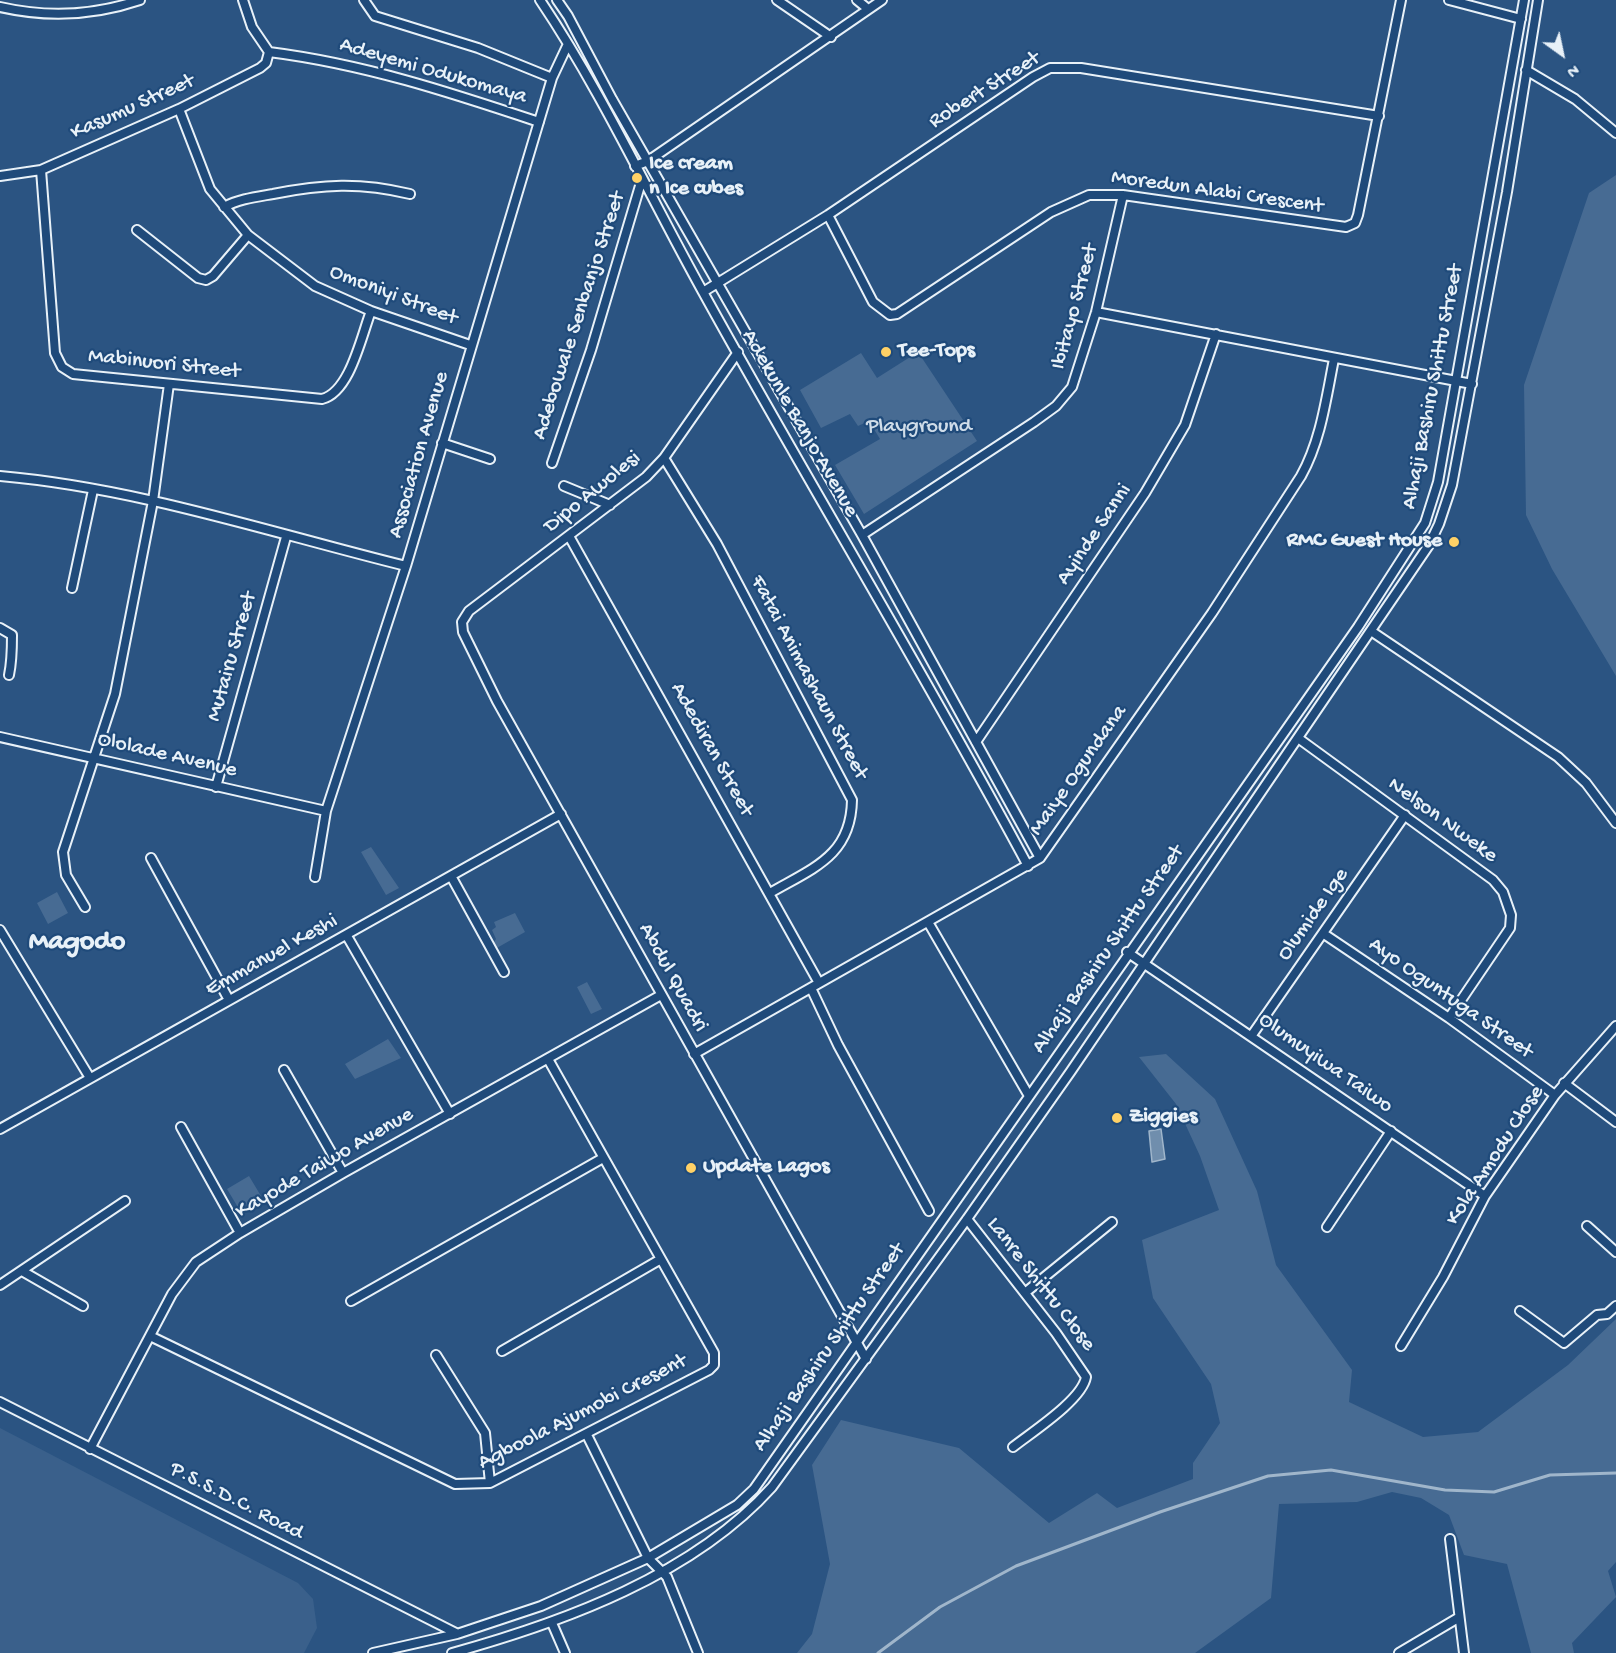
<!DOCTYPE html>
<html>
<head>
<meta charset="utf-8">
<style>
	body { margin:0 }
	#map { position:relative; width:1616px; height:1653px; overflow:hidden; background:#2b5482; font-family:"Gochi Hand",sans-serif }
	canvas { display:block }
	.north { position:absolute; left:1532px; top:24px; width:60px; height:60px; -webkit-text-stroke:4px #1f4a7a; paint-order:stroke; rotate:147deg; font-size:16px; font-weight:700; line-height:24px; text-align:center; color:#e8f1f8 }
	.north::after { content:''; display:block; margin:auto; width:21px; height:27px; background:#e8f1f8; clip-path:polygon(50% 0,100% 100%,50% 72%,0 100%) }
</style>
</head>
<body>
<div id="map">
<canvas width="1616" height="1653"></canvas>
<div class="north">N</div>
</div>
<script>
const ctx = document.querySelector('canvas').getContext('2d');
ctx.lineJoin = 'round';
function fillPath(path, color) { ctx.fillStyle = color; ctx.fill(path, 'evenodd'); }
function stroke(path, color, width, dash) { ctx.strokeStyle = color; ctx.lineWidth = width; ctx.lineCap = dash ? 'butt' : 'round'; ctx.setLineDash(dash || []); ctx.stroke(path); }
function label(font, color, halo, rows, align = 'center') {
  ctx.font = font + ' "Gochi Hand",sans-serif'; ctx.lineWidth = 4.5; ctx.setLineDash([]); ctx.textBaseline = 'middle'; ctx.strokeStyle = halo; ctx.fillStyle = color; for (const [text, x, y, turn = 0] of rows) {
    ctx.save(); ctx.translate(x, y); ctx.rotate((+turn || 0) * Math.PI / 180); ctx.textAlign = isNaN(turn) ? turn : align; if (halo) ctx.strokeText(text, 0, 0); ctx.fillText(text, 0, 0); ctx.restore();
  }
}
fillPath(new Path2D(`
	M0 1428 298 1583 313 1599 317 1628 304 1653H0Z`), '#3a608b');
fillPath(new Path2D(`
	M1616 175V676L1552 569 1526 515 1524 385 1589 193Z
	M918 352 977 441 864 514 835 465 880 439 869 421 858 426 850 414 821 428 800 390 861 353 877 378Z
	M371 847 399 888 386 895 361 852Z
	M57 892 68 913 48 924 37 903Z
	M515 913 525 932 495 949 494 942 496 939 492 930 496 927 494 922Z
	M587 982 602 1009 591 1014 577 987Z
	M388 1039 401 1058 355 1079 345 1064Z
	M1166 1054 1215 1099 1257 1191 1276 1265 1352 1370 1349 1402 1423 1437 1478 1432 1568 1365 1616 1319V1562L1608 1571 1616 1597 1572 1643 1574 1653H1531L1507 1564 1464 1555 1449 1515 1421 1498 1392 1492 1357 1502 1279 1504 1271 1598 1195 1653H797L812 1634 830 1564 812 1465 841 1420 959 1448 1049 1523 1097 1493 1117 1508 1193 1479V1463L1220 1423 1211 1384 1153 1298 1142 1240 1219 1210 1200 1156 1176 1104 1139 1057Z
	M249 1176 261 1196V1202L242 1214 227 1189Z`), '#476b93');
const water = new Path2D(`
	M1161 1129 1165 1159 1152 1162 1149 1131Z`);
fillPath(water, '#708ead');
stroke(water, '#a0b6cb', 1.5);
stroke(new Path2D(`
	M878 1653 940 1607 1016 1566 1160 1512 1268 1476 1331 1470 1445 1490 1494 1492 1550 1475 1616 1473`), '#a0b6cb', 3);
const minor = new Path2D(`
	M243 0 252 27 269 52C364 64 449 92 539 122
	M364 0 375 16 478 48 552 78
	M540 0C602 92 649 195 703 292 809 484 924 672 1028 866
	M557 0 568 16 612 99 862 535 1040 858
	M777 0 831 37
	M857 0 868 9
	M1449 0 1521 19
	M0 7C48 18 93 16 140 0
	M1526 70 1575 99 1616 133
	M179 109 210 189 248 235 315 286 371 311 470 345
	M635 166 648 161 882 0
	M41 170 55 353 62 367 73 374 322 399C350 392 361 337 371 311
	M0 176 41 170 179 109 260 68 266 63 269 52
	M224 207C239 199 256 197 273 194 323 184 360 182 410 194
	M828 215 873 302 890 315 897 314 1051 212 1089 195H1123L1346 227 1355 223 1358 215 1401 0
	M137 230 198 278 206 280 213 276 248 235
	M703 292 828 215 1033 77 1050 68H1081L1379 116
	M1096 312 1472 384
	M738 352 664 458 646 477 469 611 462 622 463 632 497 701 866 1359
	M442 443 490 459
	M664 458 717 544 852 800C851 856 813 868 770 893
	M552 463 591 350 642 179
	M0 476C138 488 272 533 406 566
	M564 486 610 505
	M862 535 1034 422 1056 406 1072 387 1096 312 1123 195
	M569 536 819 983
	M72 588 93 490
	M0 628 12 635C12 649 12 661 9 675
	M1371 631 1558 757 1586 783 1616 823
	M0 737 326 811
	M1298 738 1493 880 1503 892 1511 915 1510 928 1449 1018
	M976 742 1145 493 1185 425 1216 334
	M216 787 286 537
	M151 858 229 1000
	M451 876 504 972
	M315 877 326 811 406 566 552 78 568 44
	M85 907 66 875 63 852 115 694 153 501 169 384
	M928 922 1029 1096
	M0 930 90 1078
	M1324 934 1449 1018 1555 1095
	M347 936 450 1114
	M1127 952 1485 1196
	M811 988 838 1045 929 1211
	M1252 1035 1405 815
	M694 1054 1040 858 1212 613 1301 476C1321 440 1326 399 1334 359
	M284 1070 343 1173
	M1564 1083 1616 1122
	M181 1127 240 1233
	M0 1129 561 814
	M967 1219 1056 1333 1086 1377C1082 1400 1032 1432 1013 1447
	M1587 1226 1616 1252
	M1327 1227 1391 1131
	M22 1271 83 1306
	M0 1285 125 1201
	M1026 1292 1112 1222
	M351 1301 603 1158
	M1520 1311 1564 1343 1597 1315 1607 1314 1616 1306
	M150 1336 455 1484 490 1483 709 1370 714 1365V1353L548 1059
	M1401 1346 1443 1277 1485 1196 1555 1095 1616 1026
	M502 1351 661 1259
	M436 1355 485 1433 490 1483
	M0 1402 456 1633
	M587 1435 648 1558 667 1577 698 1653
	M90 1449 172 1294 196 1262 240 1233 343 1173 661 995
	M1450 1539 1464 1653
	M552 1623 565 1653
	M373 1653 457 1634 541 1606 648 1558 737 1505 754 1489 1358 627 1425 523 1438 482 1524 0
	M452 1653C564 1622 693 1575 772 1487L967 1219 1071 1071 1429 545 1439 524 1452 485 1507 192 1538 0
	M1399 1653 1458 1618`);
stroke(minor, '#e8f1f8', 12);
stroke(minor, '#1f4a7a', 8);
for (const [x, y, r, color] of [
	[637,178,6,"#ffd166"],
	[886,352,6,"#ffd166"],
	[1454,542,6,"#ffd166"],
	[1117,1118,6,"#ffd166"],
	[691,1168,6,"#ffd166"]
]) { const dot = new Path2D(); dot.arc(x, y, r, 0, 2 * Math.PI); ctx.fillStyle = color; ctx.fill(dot); stroke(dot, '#1f4a7a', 2); }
label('22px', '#e8f1f8', '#1f4a7a', [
	["Adeyemi Odukomaya",433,72,16],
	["Robert Street",985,91,-32],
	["Kasumu Street",133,108,-24],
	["Moredun Alabi Crescent",1217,193,8],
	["Omoniyi Street",393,296,21],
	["Ibitayo Street",1076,307,-75],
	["Adebowale Senbanjo Street",580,316,-72],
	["Mabinuori Street",164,365,6],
	["Alhaji Bashiru Shittu Street",1434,387,-79],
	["Adekunle Banjo Avenue",799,424,60],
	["Association Avenue",420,455,-74],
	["Dipo Awolesi",593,493,-39],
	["Ayinde Sanni",1095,535,-56],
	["Mutairu Street",233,657,-74],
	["Fatai Animashaun Street",808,678,62],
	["Adediran Street",711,750,61],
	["Ololade Avenue",167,756,13],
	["Maiye Ogundana",1079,771,-55],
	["Nelson Nweke",1442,821,36],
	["Olumide Ige",1314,915,-55],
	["Alhaji Bashiru Shittu Street",1109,950,-55],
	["Emmanuel Keshi",272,956,-29],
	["Abdul Quadri",672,978,61],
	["Ayo Oguntuga Street",1450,999,35],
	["Olumuyiwa Taiwo",1325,1064,35],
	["Kola Amodu Close",1496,1156,-57],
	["Kayode Taiwo Avenue",325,1164,-30],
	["Lanre Shittu Close",1040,1285,52],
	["Alhaji Bashiru Shittu Street",830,1348,-55],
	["Agboola Ajumobi Cresent",583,1413,-27],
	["P.S.S.D.C. Road",236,1502,27]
]);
label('bold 22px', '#e8f1f8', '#1f4a7a', [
	["Ice cream",649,165],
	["n Ice cubes",649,190],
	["Tee-Tops",898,352],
	["RMC Guest House",1442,542,"right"],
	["Ziggies",1129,1118],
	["Update Lagos",703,1168]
], 'left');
label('22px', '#d0dde9', '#1f4a7a', [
	["Playground",919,428]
]);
label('bold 28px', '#e8f1f8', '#1f4a7a', [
	["Magodo",77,944]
]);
</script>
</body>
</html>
